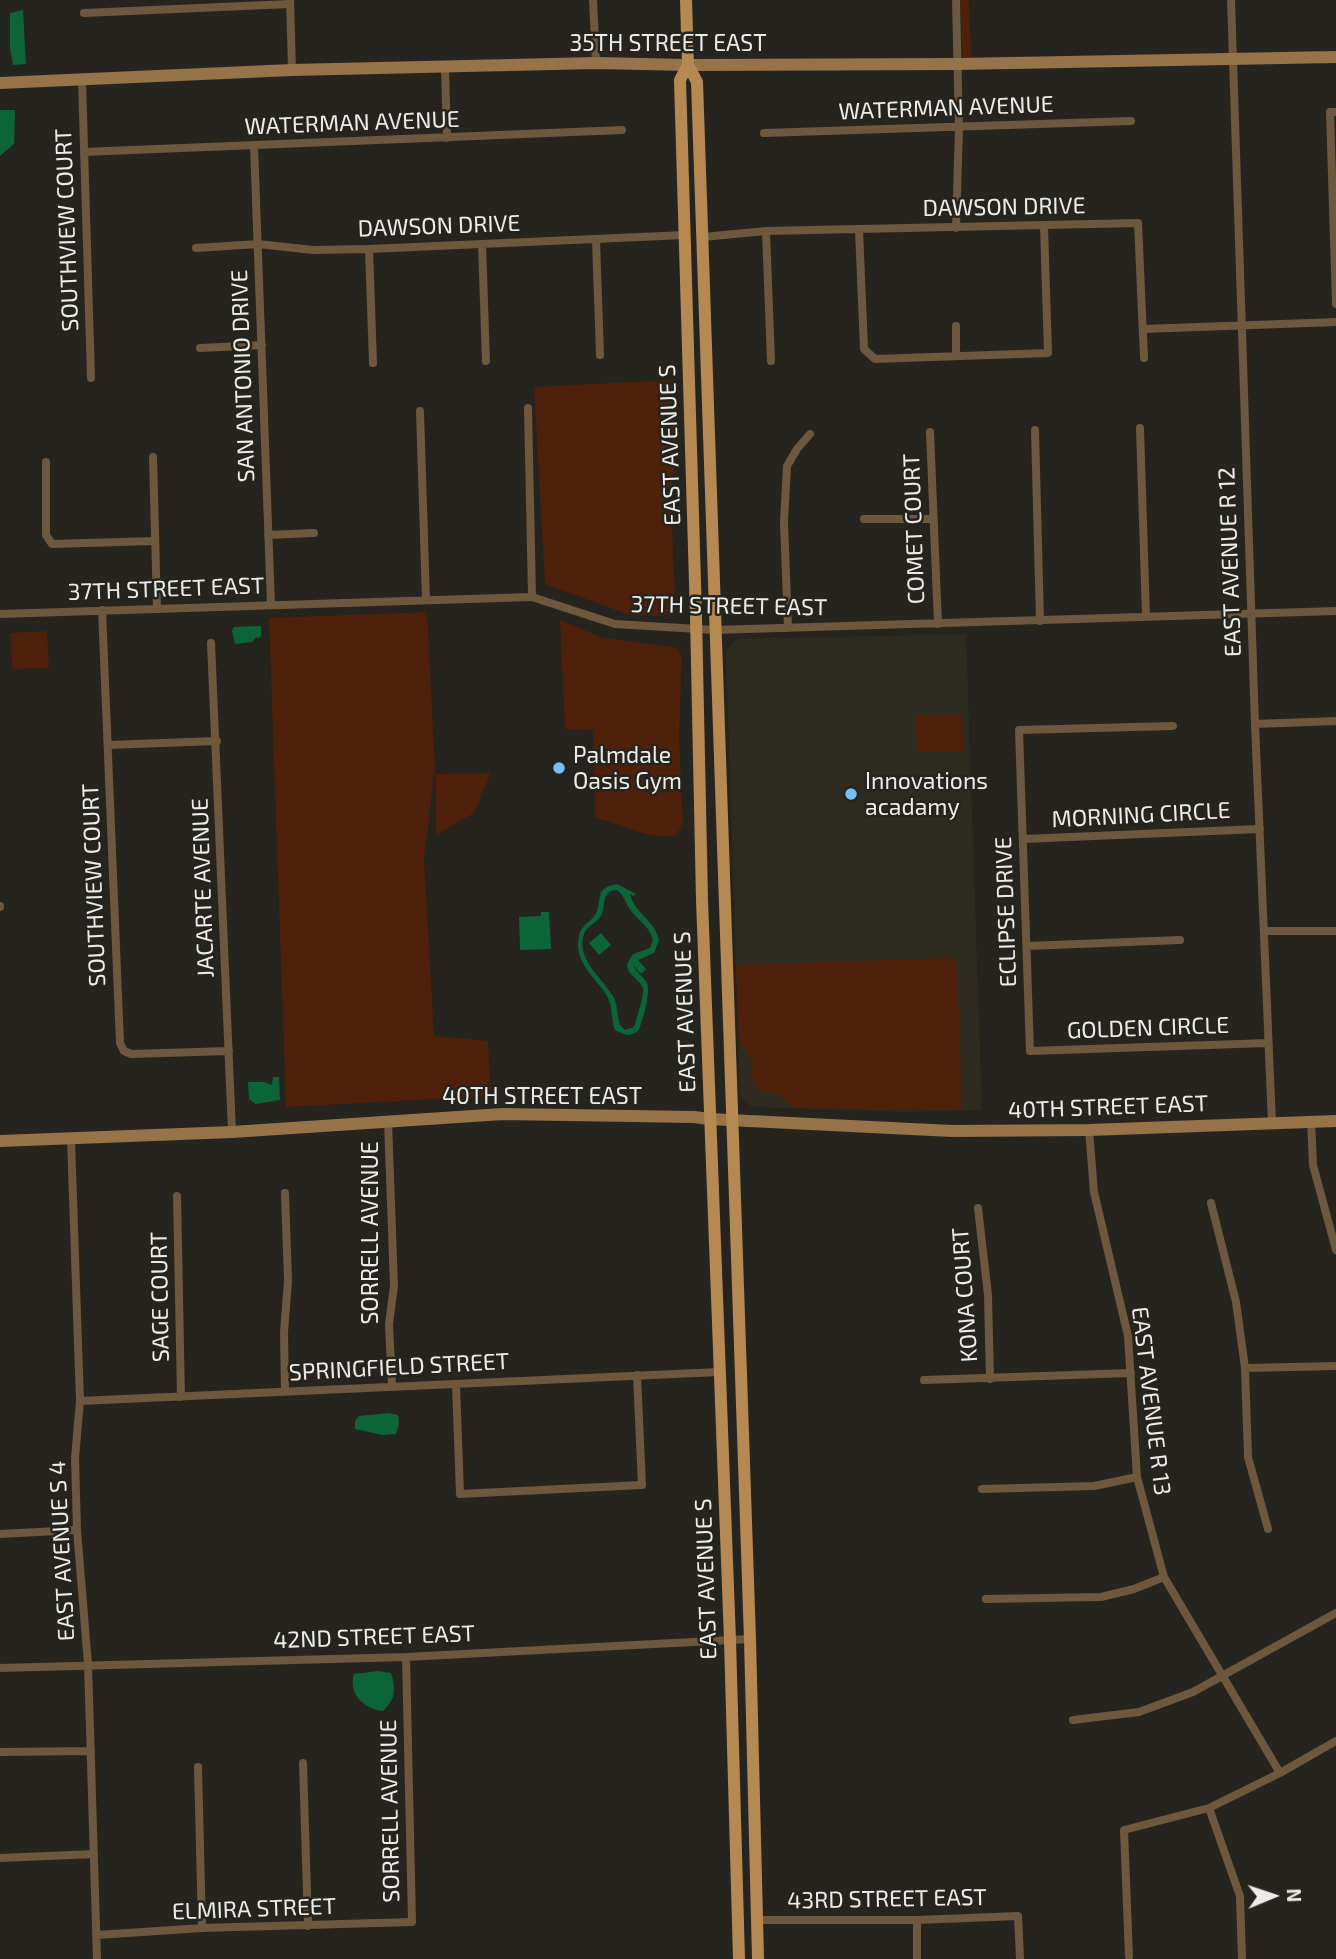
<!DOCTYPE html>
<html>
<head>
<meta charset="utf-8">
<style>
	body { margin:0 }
	#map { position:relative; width:1336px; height:1959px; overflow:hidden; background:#25241e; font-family:"Exo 2",sans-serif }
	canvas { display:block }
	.north { position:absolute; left:1238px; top:1861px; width:70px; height:70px; -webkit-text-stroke:5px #25241e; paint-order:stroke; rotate:88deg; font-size:19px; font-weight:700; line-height:28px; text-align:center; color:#edece8 }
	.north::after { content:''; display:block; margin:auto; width:24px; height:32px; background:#edece8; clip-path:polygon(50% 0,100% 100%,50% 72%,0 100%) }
</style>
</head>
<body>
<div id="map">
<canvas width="1336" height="1959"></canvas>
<div class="north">N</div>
</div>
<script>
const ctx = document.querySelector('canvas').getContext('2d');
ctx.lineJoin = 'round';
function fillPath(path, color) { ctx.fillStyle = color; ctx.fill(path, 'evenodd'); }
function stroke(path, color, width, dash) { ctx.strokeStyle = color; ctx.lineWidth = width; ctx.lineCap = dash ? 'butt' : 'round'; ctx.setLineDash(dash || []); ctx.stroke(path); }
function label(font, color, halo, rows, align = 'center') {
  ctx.font = font + ' "Exo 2",sans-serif'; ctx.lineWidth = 5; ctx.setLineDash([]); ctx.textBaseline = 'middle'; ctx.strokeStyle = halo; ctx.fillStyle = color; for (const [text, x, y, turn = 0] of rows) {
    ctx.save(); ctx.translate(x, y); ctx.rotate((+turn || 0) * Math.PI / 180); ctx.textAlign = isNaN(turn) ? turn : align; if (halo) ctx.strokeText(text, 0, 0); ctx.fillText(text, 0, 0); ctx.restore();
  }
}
fillPath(new Path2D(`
	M966 634 982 1110 906 1112 752 1107 740 1095 726 651 737 639Z`), '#2e2c20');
fillPath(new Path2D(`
	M960 0H969L971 57 963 58Z
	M673 380 675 462 671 493 675 602 666 616 630 615 545 584 534 387Z
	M427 612 435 768 424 859 434 1036 488 1041 491 1096 286 1107 269 618Z
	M560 620 603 638 674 647 677 648 682 656 679 734 683 825 675 836C644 839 625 825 595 818L593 730 565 729Z
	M47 631 49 668 12 669 10 633Z
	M962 714 963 751 917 752 915 716Z
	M491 773 474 813 436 835V774Z
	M952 958 957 963 962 1110 794 1108 778 1093 763 1092 755 1086 752 1076V1059L739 1043 736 965Z`), '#4f210a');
fillPath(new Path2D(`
	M23 10 26 64 13 65 10 48V13Z
	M0 110H15L14 144 0 156Z
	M261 626V637L255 638 252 642 235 644 232 631 234 627Z
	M617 884 636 894 634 896 630 894C634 913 655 920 659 940L654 953 638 960 646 969 641 974 633 965C636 973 643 976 647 983 651 991 642 1027 637 1032 633 1034 630 1035 626 1035L615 1030C611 1019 613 1008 608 998 598 978 573 965 579 936 581 924 594 921 597 911 602 895 596 888 617 884ZM617 890C625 896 625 903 631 911 639 921 649 926 653 940L650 948 633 954 627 964C628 977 638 977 643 988 645 992 636 1022 634 1027L625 1030 620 1025C617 1016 618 1007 614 998 605 980 575 960 584 934 587 925 598 923 602 914 606 903 601 891 617 890Z
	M541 912H549L551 949 520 950 519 917 541 916Z
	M601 933 611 945 599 955 589 943Z
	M273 1077H279L280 1100 256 1104 249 1099 248 1082H264L272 1085Z
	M388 1413 398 1415 399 1423 396 1434 382 1435 355 1429V1421L359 1416Z
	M378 1671 391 1673C396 1689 396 1699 383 1711 364 1709 348 1694 354 1674Z`), '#0c6539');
stroke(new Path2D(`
	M290 0 292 70
	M593 0 596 63
	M1231 0 1255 724 1272 1123
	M84 13 290 4
	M445 67 447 138
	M82 81 91 378
	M1336 112H1330L1336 304
	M764 133 1131 121
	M254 146 271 605
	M84 152 622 130
	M956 228 959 128 956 0
	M859 230 864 349 875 359 1048 353 1044 226
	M766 231 771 361
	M703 237 766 231 1138 223 1144 358
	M596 240 600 355
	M482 244 486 361
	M196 248 258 244 313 250 369 249 685 235
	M369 249 373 363
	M956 326V356
	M1143 329 1336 322
	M200 348 262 345
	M528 408 532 597
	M420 411 426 600
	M1140 428 1146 616
	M1035 430 1040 621
	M930 432 938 624
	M153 457 157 609
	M46 462V535L52 544 155 541
	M864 519H933
	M268 535 314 533
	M102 610 120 1043 124 1051 131 1054 229 1051
	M0 614 532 597 615 624 715 630 1336 611
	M788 628 784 522 787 466 797 449 810 434
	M211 643 232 1132
	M1255 724 1336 721
	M1173 726 1019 730 1030 1051 1268 1043
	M108 745 217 741
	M1023 839 1260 829
	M0 906V907
	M1265 931H1336
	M1027 946 1180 940
	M388 1121 394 1286 389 1324 392 1386
	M1311 1121 1313 1165 1336 1250
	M1089 1130 1094 1192 1128 1336 1137 1477 1164 1577 1280 1773
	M71 1140 80 1401 75 1458 77 1530 88 1664 97 1959
	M285 1193 288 1281 284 1332 285 1391
	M177 1196 181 1397
	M1211 1203 1236 1302 1245 1368 1248 1457 1268 1529
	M978 1208 988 1295 990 1379
	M1245 1368 1336 1366
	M924 1380 1131 1373
	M456 1384 460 1494 642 1485 637 1375
	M80 1401 719 1372
	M982 1489 1094 1486 1137 1477
	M0 1534 77 1530
	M986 1599 1101 1597 1134 1589 1164 1577
	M0 1668 406 1657 750 1639
	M1073 1720 1139 1712 1193 1692 1336 1613
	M0 1752 91 1751
	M303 1763 308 1926
	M198 1767 202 1928
	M1209 1808 1240 1896 1242 1959
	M0 1858 94 1854
	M756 1920H917L1018 1916 1020 1959
	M97 1935 202 1928 412 1922 406 1657
	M1129 1956 1124 1830 1209 1808 1280 1773 1336 1741
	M917 1959V1920`), '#6d573d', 8);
stroke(new Path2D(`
	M0 83 292 70 596 63 688 65 958 64 1336 57
	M0 1141 232 1132 503 1114 694 1117 709 1119 952 1131 1089 1130 1336 1121`), '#967349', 12);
stroke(new Path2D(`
	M686 0 688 65 697 82 750 1639 758 1959
	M688 65 680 80 696 616 702 900 730 1640 739 1959`), '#b68952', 12);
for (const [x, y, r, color] of [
	[559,768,7,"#71c1f5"],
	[851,794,7,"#71c1f5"]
]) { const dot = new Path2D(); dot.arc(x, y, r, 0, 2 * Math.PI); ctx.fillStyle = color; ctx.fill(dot); stroke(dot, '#25241e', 2.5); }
label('23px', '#edece8', '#25241e', [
	["35TH STREET EAST",668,43],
	["WATERMAN AVENUE",946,108,-2],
	["WATERMAN AVENUE",352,123,-2],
	["DAWSON DRIVE",1004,207,-1],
	["DAWSON DRIVE",439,226,-2],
	["SOUTHVIEW COURT",67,230,-92],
	["SAN ANTONIO DRIVE",243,376,-92],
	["EAST AVENUE S",670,445,-92],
	["COMET COURT",914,529,-92],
	["EAST AVENUE R 12",1230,562,-92],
	["37TH STREET EAST",166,589,-2],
	["37TH STREET EAST",729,606,1],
	["MORNING CIRCLE",1141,815,-3],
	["SOUTHVIEW COURT",94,885,-92],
	["JACARTE AVENUE",203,888,-92],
	["ECLIPSE DRIVE",1006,912,-92],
	["EAST AVENUE S",685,1012,-92],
	["GOLDEN CIRCLE",1148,1028,-2],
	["40TH STREET EAST",542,1096],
	["40TH STREET EAST",1108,1107,-2],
	["SORRELL AVENUE",370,1233,-90],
	["KONA COURT",965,1295,-94],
	["SAGE COURT",160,1297,-91],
	["SPRINGFIELD STREET",399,1367,-3],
	["EAST AVENUE R 13",1151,1401,83],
	["EAST AVENUE S 4",62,1551,-93],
	["EAST AVENUE S",706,1579,-92],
	["42ND STREET EAST",374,1637,-2],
	["SORRELL AVENUE",390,1811,-91],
	["43RD STREET EAST",887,1899,-1],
	["ELMIRA STREET",254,1909,-2]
]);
label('23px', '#edece8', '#25241e', [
	["Palmdale",573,755],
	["Oasis Gym",573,781],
	["Innovations",865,781],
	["acadamy",865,807]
], 'left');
</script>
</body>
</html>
